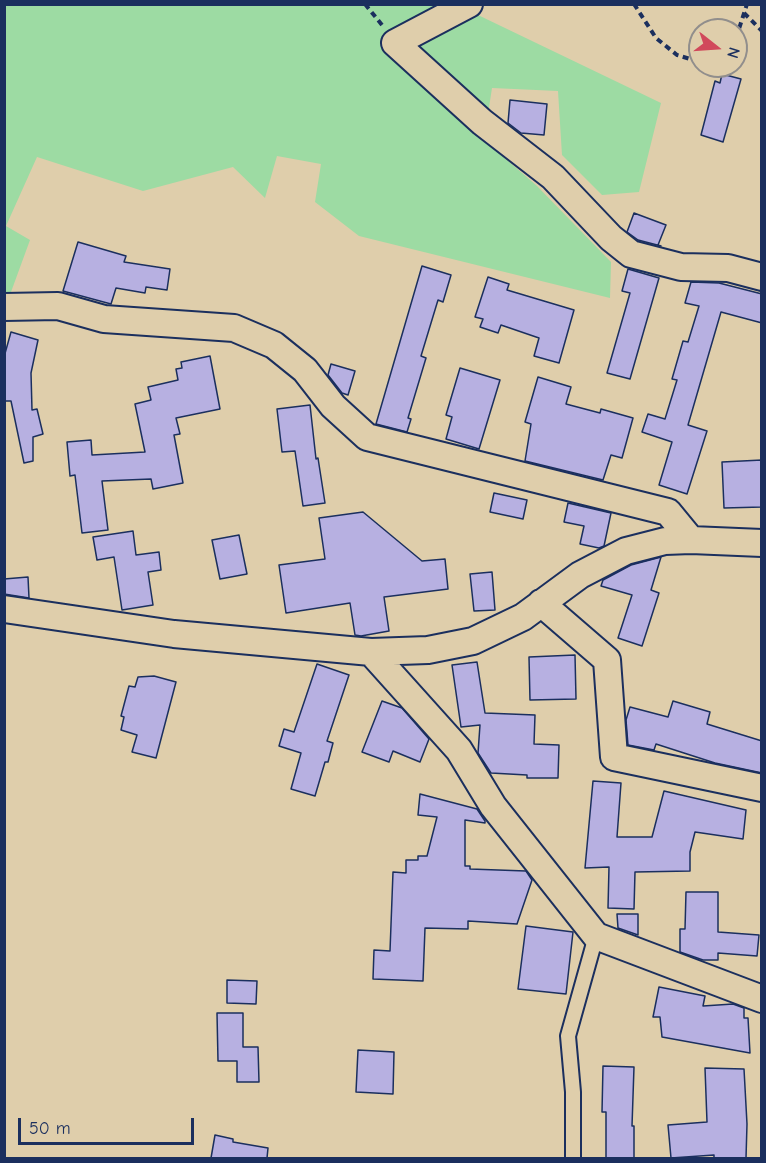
<!DOCTYPE html>
<html>
<head>
<meta charset="utf-8">
<style>
	body { margin:0 }
	#map { position:relative; width:766px; height:1163px; overflow:hidden; background:#dfceab; font-family:"Comic Neue",sans-serif }
	canvas { display:block }
	.frame { position:absolute; inset:0; border:6px solid #1b2f5e; pointer-events:none }
	.north { position:absolute; left:688px; top:18px; width:60px; height:60px; box-sizing:border-box; background:#dfceab; border:2px solid #918e8c; border-radius:50%; rotate:107deg; font-size:16px; font-weight:700; line-height:24px; text-align:center; color:#1b2f5e }
	.north::after { content:''; display:block; margin:auto; width:21px; height:27px; background:#d1495b; clip-path:polygon(50% 0,100% 100%,50% 72%,0 100%) }
	.scale { position:absolute; left:18px; top:1118px; width:176px; height:27px; box-sizing:border-box; border:3px solid #1b2f5e; border-top:0; padding-left:8px; font-size:18px; line-height:21px; white-space:nowrap; color:#1b2f5e; -webkit-text-stroke:4px #dfceab; paint-order:stroke }
</style>
</head>
<body>
<div id="map">
<canvas width="766" height="1163"></canvas>
<div class="frame"></div>
<div class="north">N</div>
<div class="scale">50 m</div>
</div>
<script>
const ctx = document.querySelector('canvas').getContext('2d');
ctx.lineJoin = 'round';
function fillPath(path, color) { ctx.fillStyle = color; ctx.fill(path, 'evenodd'); }
function stroke(path, color, width, dash) { ctx.strokeStyle = color; ctx.lineWidth = width; ctx.lineCap = dash ? 'butt' : 'round'; ctx.setLineDash(dash || []); ctx.stroke(path); }
fillPath(new Path2D(`
	M5 5H456L445 32 478 15 661 103 639 192 602 195 562 155 558 91 492 88 484 140 537 186 611 262 610 298 359 236 315 202 321 164 277 156 265 198 233 167 143 191 37 157 6 226 30 240 11 292H5Z`), '#9ddba3');
const building = new Path2D(`
	M722 74 741 79 723 142 701 135 715 81 720 83Z
	M510 100 547 104 544 135 521 133 508 123Z
	M634 213 666 225 658 245 661 246 638 240 627 232Z
	M78 242 126 256 124 262 170 269 167 290 146 287 145 293 116 288 111 304 63 291Z
	M422 266 451 275 443 302 438 300 421 356 426 358 408 418 411 419 407 432 376 424Z
	M628 269 659 278 630 379 607 373 630 293 622 291Z
	M488 277 509 284 507 290 574 310 559 363 534 356 539 338 501 325 498 333 480 327 483 319 475 317Z
	M691 282 719 283 762 294V323L721 312 688 425 707 431 687 494 659 485 672 442 642 432 648 414 665 419 677 380 672 379 683 341 688 342 699 306 685 303Z
	M11 332 38 340 31 373 32 410 37 409 43 434 33 437V461L24 463 11 401H4V357Z
	M210 356 220 409 176 418 180 434 174 435 183 483 153 489 151 479 102 481 108 530 82 533 75 475 70 476 67 442 91 440 92 455 145 452 135 404 151 400 148 387 178 380 176 369 182 368 181 362Z
	M331 364 355 371 348 395 342 393 328 375Z
	M460 368 500 380 479 449 446 439 452 417 446 415Z
	M538 377 571 387 566 404 600 413 601 409 633 418 622 458 611 455 603 480 525 461 531 424 525 422Z
	M310 405 316 459 318 458 325 503 303 506 295 451 282 452 277 409Z
	M762 460V507L724 508 722 462Z
	M494 493 527 500 523 519 490 512Z
	M568 503 611 513 604 546 599 548 580 544 584 526 564 522Z
	M363 512 422 561 445 559 448 589 384 597 389 631 361 636 355 635 350 603 286 613 279 565 325 559 319 518Z
	M133 531 136 555 159 552 161 570 148 572 153 605 122 610 114 557 97 560 93 537Z
	M239 535 247 574 220 579 212 540Z
	M661 557 651 590 659 593 642 646 618 638 632 595 601 586 603 580 631 565Z
	M492 572 495 610 474 611 470 574Z
	M28 577 29 598 4 594V579Z
	M575 655 576 699 530 700 529 657Z
	M477 662 485 713 535 715 534 744 559 745 558 778H527V775L491 773 478 753 480 725 461 727 452 665Z
	M317 664 349 675 327 741 333 743 328 762H325L315 796 291 789 301 753 279 746 284 729 294 732Z
	M154 676 176 682 156 758 132 752 137 735 121 730 124 717 121 716 129 686 135 687 138 677Z
	M382 701 402 708 429 739 420 762 393 751 389 762 362 752Z
	M673 701 710 712 707 724 762 741V773L715 763 656 744 654 750 628 745 626 720 630 707 668 717Z
	M593 781 621 783 617 837H652L664 791 746 810 743 839 695 832 690 852V871L635 872 634 909 608 908 609 867 585 868Z
	M420 794 477 809 485 821V823L465 820V866H470V869L526 871 532 880 517 924 468 921V929L425 928 423 981 373 979 374 950 390 951 393 872 406 873V860H418V856H427L437 817 418 815Z
	M686 892H718V932L759 935 757 956 718 953V960H703L680 952V929H685Z
	M617 914H638V935L618 928Z
	M526 926 573 932 566 994 518 989Z
	M227 980 257 981 256 1004 227 1003Z
	M659 987 705 996 703 1006 733 1004 744 1008V1018H748L750 1053 662 1037 660 1017H653Z
	M217 1013H243V1047H258L259 1082H237V1061H218Z
	M358 1050 394 1052 393 1094 356 1092Z
	M603 1066 634 1067 632 1126H634V1158H606V1112H602Z
	M705 1068 744 1069 747 1124 746 1158H714V1155L671 1158 668 1125 707 1122Z
	M215 1135 233 1139V1142L268 1148 267 1158H211Z`);
fillPath(building, '#b7b0e1');
stroke(building, '#1b2f5e', 1.5);
const lane = new Path2D(`
	M573 1158V1092L568 1036 596 936`);
const street = new Path2D(`
	M469 4 395 43 482 122 553 177 611 238 631 254 681 267 728 268 762 277
	M4 307 58 306 104 319 234 328 274 345 305 370 333 406 367 437 668 512 691 540
	M541 603 607 660 614 757 762 788
	M4 609 174 634 371 652 428 650 473 641 523 617 580 575 626 551 665 541 691 540 762 543
	M371 652 459 750 493 806 596 936 762 999`);
stroke(lane, '#1b2f5e', 18);
stroke(street, '#1b2f5e', 30);
stroke(new Path2D(`
	M365 4 382 25
	M634 4 656 38 677 55 700 62
	M744 13 762 31
	M736 38 747 4
	M715 66 726 69 727 66`), '#1b2f5e', 4, [6, 4.5]);
stroke(lane, '#dfceab', 14);
stroke(street, '#dfceab', 26);
</script>
</body>
</html>
